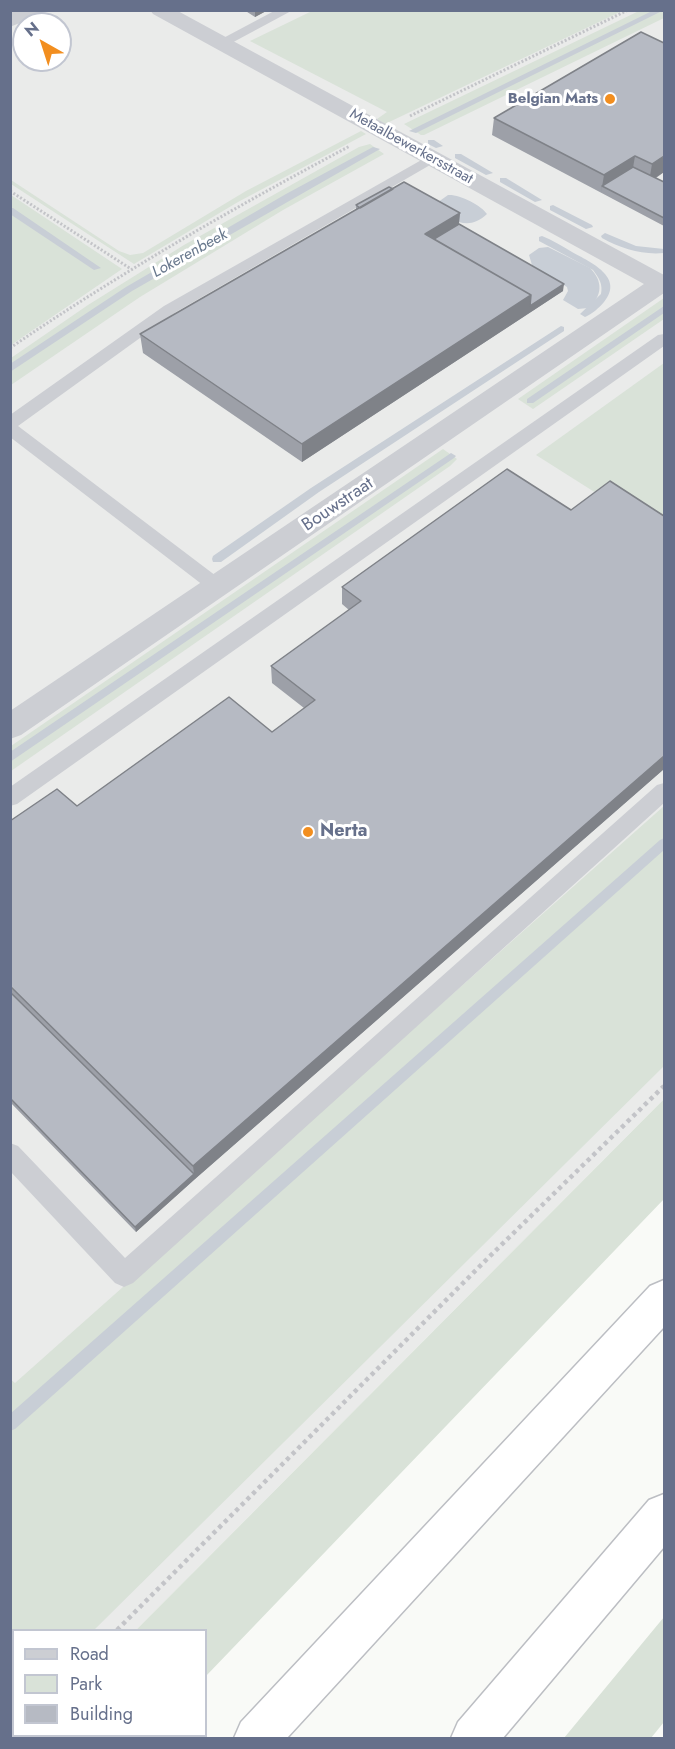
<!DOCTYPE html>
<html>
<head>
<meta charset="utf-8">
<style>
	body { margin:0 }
	#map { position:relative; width:675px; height:1749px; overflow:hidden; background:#f9faf7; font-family:Jost,sans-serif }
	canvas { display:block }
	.frame { position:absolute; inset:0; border:12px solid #66708b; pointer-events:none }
	.legend { position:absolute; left:12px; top:1629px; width:195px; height:108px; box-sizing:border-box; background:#fff; border:2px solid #c2c6d1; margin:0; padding:8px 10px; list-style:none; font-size:18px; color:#66708b }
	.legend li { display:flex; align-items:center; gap:12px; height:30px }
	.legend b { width:30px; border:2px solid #c2c6d1 }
	.north { position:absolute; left:12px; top:12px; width:60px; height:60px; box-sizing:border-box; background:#fff; border:2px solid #c2c6d1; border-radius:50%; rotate:321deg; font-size:16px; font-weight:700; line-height:24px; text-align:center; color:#66708b }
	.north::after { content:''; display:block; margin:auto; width:21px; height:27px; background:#f28e1f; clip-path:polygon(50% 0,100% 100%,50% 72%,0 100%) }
</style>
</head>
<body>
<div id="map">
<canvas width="675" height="1749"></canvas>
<div class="frame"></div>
<ul class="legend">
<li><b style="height:8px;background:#ccced3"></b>Road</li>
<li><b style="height:16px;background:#d9e2d8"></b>Park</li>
<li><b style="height:16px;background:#b6bac3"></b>Building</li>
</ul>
<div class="north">N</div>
</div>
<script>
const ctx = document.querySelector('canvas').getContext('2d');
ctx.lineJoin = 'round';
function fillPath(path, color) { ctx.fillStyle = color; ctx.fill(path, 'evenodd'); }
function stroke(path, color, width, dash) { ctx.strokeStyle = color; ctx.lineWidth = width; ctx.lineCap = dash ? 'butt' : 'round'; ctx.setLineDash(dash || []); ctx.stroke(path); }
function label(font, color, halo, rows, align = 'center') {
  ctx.font = font + ' Jost,sans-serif'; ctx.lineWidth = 6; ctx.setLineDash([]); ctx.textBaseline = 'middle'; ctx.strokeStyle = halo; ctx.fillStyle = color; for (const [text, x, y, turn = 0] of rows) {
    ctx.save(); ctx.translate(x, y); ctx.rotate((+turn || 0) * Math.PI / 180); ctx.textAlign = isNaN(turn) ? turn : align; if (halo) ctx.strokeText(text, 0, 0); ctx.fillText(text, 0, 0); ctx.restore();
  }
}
fillPath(new Path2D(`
	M11 11H664V1099L136 1630H14V1736H32L28 1738H11ZM24 24H60V60H24Z`), '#eaebea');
fillPath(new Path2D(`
	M641 10 664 11V18L424 135H421L404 124Z
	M312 11H622L385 124 377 119 387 112 250 41Z
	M361 131 366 134 238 202 134 264 11 184V180L119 251 130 255 143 253 246 191Z
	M370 144 384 154 283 210 140 297 11 385V358L88 305 184 245 359 147Z
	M11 195 122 269 11 345H10Z
	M664 298V319L533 409 518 399Z
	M664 363V536L536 455Z
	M443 449 457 459 450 466 11 771V746Z
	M664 806V1066L94 1630H14V1713L11 1717 10 1379 15 1383Z
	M664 1099V1199L206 1676V1630H136Z
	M664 1617V1722L651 1738H564Z
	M32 1736H148L146 1738H28Z`), '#d9e2d8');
fillPath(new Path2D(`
	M448 195C459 194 481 205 487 214 468 232 453 220 433 209L434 205Z
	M548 247 590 268C603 281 603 296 588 308L578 309 563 300 568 291 567 287 532 265 529 255 539 248Z`), '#c8ced6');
fillPath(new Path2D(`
	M654 10H664L416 133 409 131Z
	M428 140H434L443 146 436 148 428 144Z
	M373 147 380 149 132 291 10 372V364L126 287 286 194Z
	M455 154H461L493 173 486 175 455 158Z
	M500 178H506L542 200 535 202 500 182Z
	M553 205 592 225 593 227 586 229 550 210V206Z
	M10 208H13L101 268 94 270 10 214Z
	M605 233 636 246 664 249V253C642 255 622 249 602 238L601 236Z
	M542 236C552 240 562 246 572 252 590 262 625 277 604 302 599 308 592 314 585 317L580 314 601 294C603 284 599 278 593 270L539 241V237Z
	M664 306V313L533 403H527V399Z
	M561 326 564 327V331L319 492 221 562H213L212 559 213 556 311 488Z
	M451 453 456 456 454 458 10 762V752Z
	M664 838V850L15 1429 10 1431V1414L660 840Z`), '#c8ced6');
const highway = new Path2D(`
	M664 1280V1327L287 1738H234L241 1722 650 1286Z
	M664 1494V1547L503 1738H451L458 1722 649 1500Z`);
stroke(highway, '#bcbec3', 3);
stroke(new Path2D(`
	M410 116 628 10
	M10 191 131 269
	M10 348C120 273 233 208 350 146`), '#c3c4c8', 3, [2, 2]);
stroke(new Path2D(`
	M117 1630 489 1257 664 1086
	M10 1737 14 1734`), '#c3c4c8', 4.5, [4, 4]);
fillPath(new Path2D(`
	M276 10H293L226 46H216L214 43Z
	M432 154 437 155 439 158 437 161 176 312 18 426 224 582 227 587 224 592 218 594 212 592 10 437V415L164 306Z
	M664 334V346L17 804 10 806V787L658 335Z
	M664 783V803L133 1283 124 1287 115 1283 10 1171V1143L18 1146 125 1258 657 785Z`), '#ccced3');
fillPath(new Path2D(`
	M16 10H44L41 14 10 27V13Z
	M150 10H176L664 275V293L21 735 10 739V711L644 284 153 14Z`), '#ccced3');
fillPath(highway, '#fff');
fillPath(new Path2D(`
	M244 10H268L255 17Z
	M641 32 664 172 656 178 664 182V226L492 135 494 118Z
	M393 189 460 213 459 224 563 291 302 462 143 353 140 334 356 210V205Z
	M571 510 664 516V769L195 1179 136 1232 10 1102V821L77 806 272 732 304 708 272 683 271 666 349 610 342 604V587Z`), '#9da0a8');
fillPath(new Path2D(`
	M255 10H268L255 17Z
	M635 156 632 174 602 186 601 193 604 175Z
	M664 156V172L649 182 652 164Z
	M460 213 458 231 425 245V234Z
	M564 284 563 291 302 462V444L531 295Z
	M664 756V769L195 1179 136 1232 135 1227 194 1174 193 1166Z`), '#7f8288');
const building = new Path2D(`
	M641 32 664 43V156L652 164 635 156 604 175 494 118Z
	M633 167 664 182V218L602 186Z
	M404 182 460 213 425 234 531 295 302 444 140 334Z
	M389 187 393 189 360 208 356 205Z
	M459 224 564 284 530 306 531 295 434 239Z
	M507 469 571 510 610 481 664 516V756L193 1166 10 986V821L57 789 77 806 229 697 272 732 315 700 271 666 361 601 342 587Z
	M10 992 194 1174 135 1227 10 1098Z`);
fillPath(building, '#b6bac3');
stroke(building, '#7f8288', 1.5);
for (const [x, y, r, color] of [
	[610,99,6,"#f28e1f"],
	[308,832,6,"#f28e1f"]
]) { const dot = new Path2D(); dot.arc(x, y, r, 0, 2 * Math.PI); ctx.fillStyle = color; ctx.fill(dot); stroke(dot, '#fff', 2); }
label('bold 15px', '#66708b', '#fff', [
	["Belgian Mats",598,99]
], 'right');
label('15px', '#66708b', '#fff', [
	["Metaalbewerkersstraat",411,147,29]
]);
label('italic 16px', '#68788d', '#fff', [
	["Lokerenbeek",190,254,-29]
]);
label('18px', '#66708b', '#fff', [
	["Bouwstraat",338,505,-34]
]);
label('bold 18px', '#66708b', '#fff', [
	["Nerta",320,832]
], 'left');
</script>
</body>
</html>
